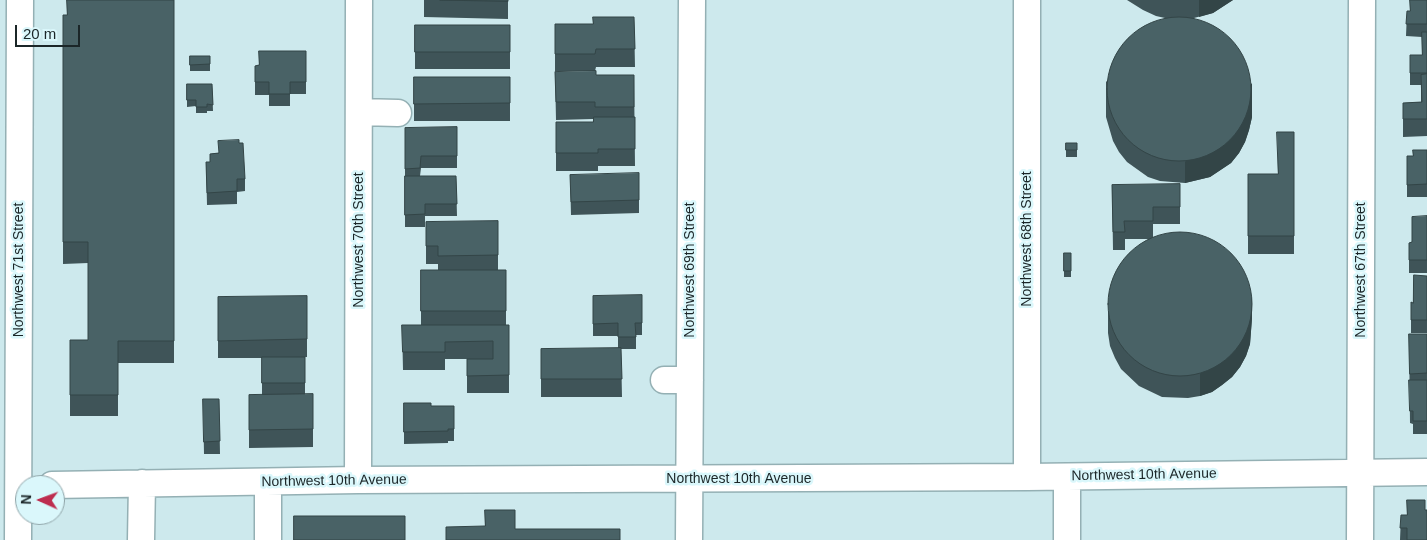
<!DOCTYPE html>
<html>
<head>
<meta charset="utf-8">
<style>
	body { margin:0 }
	#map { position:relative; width:1427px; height:540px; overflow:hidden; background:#cde9ed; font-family:Arial,sans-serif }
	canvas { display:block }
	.north { position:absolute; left:15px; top:475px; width:50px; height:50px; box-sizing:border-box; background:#daf7fb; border:1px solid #8ea3a7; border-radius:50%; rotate:272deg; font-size:14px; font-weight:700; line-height:20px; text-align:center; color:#1b2628 }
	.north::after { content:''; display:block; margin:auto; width:18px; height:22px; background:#bd2d4f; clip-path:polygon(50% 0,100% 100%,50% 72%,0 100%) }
	.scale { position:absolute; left:15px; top:25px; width:65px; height:22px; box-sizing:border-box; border:2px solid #1b2628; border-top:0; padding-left:6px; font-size:15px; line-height:18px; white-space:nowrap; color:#1b2628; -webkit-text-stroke:4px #daf7fb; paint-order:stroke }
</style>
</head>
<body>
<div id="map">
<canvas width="1427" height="540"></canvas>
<div class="north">N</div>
<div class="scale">20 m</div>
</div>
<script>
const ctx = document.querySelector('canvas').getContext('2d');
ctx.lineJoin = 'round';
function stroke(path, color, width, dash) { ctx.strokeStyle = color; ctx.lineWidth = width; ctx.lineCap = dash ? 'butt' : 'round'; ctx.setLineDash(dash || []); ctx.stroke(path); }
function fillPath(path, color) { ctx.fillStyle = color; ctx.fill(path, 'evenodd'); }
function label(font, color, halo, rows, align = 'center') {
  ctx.font = font + ' Arial,sans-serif'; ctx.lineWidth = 5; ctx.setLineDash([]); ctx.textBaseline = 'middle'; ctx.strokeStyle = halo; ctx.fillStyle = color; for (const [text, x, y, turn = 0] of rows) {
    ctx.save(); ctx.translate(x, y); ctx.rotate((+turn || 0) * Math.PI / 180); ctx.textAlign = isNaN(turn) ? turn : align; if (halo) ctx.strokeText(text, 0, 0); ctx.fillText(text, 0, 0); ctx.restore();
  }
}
const minor = new Path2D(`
	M1027 0V477
	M359 112 398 113
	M664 380H690
	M1067 477V539
	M358 480 359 0
	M268 482V540
	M52 485 358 480 1027 477 1427 472
	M18 540 20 0
	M141 540 142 483
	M689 540 692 0
	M1360 540 1362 0`);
stroke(minor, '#94b0b4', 29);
stroke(minor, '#fff', 26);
fillPath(new Path2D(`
	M174 0V363H118V416H70V340H88V263L63 264V15H67Z
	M424 0H508V19L424 17Z
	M1127 0H1233L1213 13 1194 18 1252 117 1249 130 1245 142 1239 153 1231 163 1210 177 1185 183 1160 181 1148 177 1127 162 1119 152 1113 141 1106 117V82L1165 18 1156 16 1143 10Z
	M1427 0V136L1403 137V103L1421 102V85H1410V55H1422V37L1406 36 1407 11H1410Z
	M634 17 635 67H596L595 71H555V24H593Z
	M415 25H510V69H415Z
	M306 51V94H290V106H269V95H255V66L259 65Z
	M190 56H210V71H190Z
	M555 72 596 75H634L635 166H598V171H556V122H593V119L556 120Z
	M414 77H510V121H414Z
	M187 84H212L213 111H207V113H196V106L187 107Z
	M457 127V168H421L420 176H456L457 216H425V227H405V128Z
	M1294 132V254H1248V174H1278Z
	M239 143 245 179V191L237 192V204L207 205 206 162H210V154L218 153Z
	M1066 143H1077V157H1066Z
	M1427 150V197H1407V156H1413Z
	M570 175 639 200V213L571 215Z
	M1180 184V224H1153V237L1252 318 1250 344 1246 356 1240 367 1232 377 1222 385 1212 392 1200 396 1188 398 1162 397 1139 386 1121 369 1115 358 1110 346 1108 333V312L1148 239H1125V250H1113L1112 185Z
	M1427 216V273H1409V243L1412 242Z
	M498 221V270H506V325H509V393H467V359H445V370H403L402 325H421V270H438V264H426V222Z
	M1064 253H1071V277H1064Z
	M1427 276V333H1411V302L1413 303Z
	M642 295V335H636V349H621L622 397H541V349L618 348V336H593V296Z
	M307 296V357H283H305V395L313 394V447L249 448V395H262V358H218V297Z
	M1409 334H1427V434H1413V424L1410 423Z
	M203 399H219L220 454H204Z
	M404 403 431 406H454V441H448V443L404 444Z
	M1425 510 1427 540H1400L1401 515H1407Z`), '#3f5458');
fillPath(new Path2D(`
	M1199 0H1233L1213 13 1199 17Z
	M1252 83V117L1249 130 1245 142 1239 153 1231 163 1210 177 1185 183V162Z
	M1252 297V318L1250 344 1246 356 1240 367 1232 377 1222 385 1212 392 1200 396V374Z`), '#334547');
const building = new Path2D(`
	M67 0H174V341H118V395H70V340H88V242H63V15H67Z
	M440 0H508V1Z
	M1410 0H1427V24H1406L1407 11H1410Z
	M1107 89a72 72 0 1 1 144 0a72 72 0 1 1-144 0Z
	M593 17H634L635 49H596L595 54H555V24H593Z
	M415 25H510V52H415Z
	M1422 32H1427V73H1410V55H1422Z
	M259 51H306V82H290V94H269V82H255V66L259 65Z
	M190 56H210V64L190 65Z
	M596 71V75H634V107H595V102H556L555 72Z
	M1427 74V119H1403V103L1422 102 1421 75Z
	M414 77H510V103L414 104Z
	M187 84H212L213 105 207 104V107H196V100H187Z
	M594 117H635V149H598V153H556V122H593Z
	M457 127V156H421L420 168 405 169V128Z
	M1277 132H1294V236H1248V174H1278Z
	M239 140V143H243L245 179H237V191L207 193 206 162H210V154L219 153 218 141Z
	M1066 143H1077V150H1066Z
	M1413 150H1427V184L1407 185V156H1413Z
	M639 173V200L571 202 570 175Z
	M405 176H456L457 204H425V214L405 215Z
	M1180 184V207H1153V221H1124L1125 232H1113L1112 185Z
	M1427 216V260H1409V243L1412 242V217Z
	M498 221V255L438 256V246H426V222Z
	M1108 304a72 72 0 1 1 144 0a72 72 0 1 1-144 0Z
	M1064 253H1071V271H1064Z
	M421 270H506V311H421Z
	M1414 275 1427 276V320H1411V302L1413 303Z
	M642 295V323H635L636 337H618V323L593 324V296Z
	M307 296V339L218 341V297Z
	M402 325H509V375L467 376V359H493V341L445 342V352H403Z
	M1409 334H1427V373L1410 374Z
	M621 348 622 379H541V349Z
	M262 357H305V383H262Z
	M1409 380H1427V421H1413V411H1410Z
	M313 394V429L249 430V395Z
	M203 399H219L220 441 204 442Z
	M404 403H431V406H454V429H448V431L404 432Z
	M1407 500H1425V510H1427V540H1407V528H1400L1401 515H1407Z
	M485 510H515V529H620V540H446V527L485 526Z
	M294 516H405V540H294Z`);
fillPath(building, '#496266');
stroke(building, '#334547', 1);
label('14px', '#1b2628', '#daf7fb', [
	["Northwest 68th Street",1027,239,-90],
	["Northwest 70th Street",359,240,-90],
	["Northwest 71st Street",19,270,-90],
	["Northwest 69th Street",690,270,-90],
	["Northwest 67th Street",1361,270,-90],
	["Northwest 10th Avenue",1144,475,-1],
	["Northwest 10th Avenue",739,479],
	["Northwest 10th Avenue",334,481,-1]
]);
</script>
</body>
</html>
